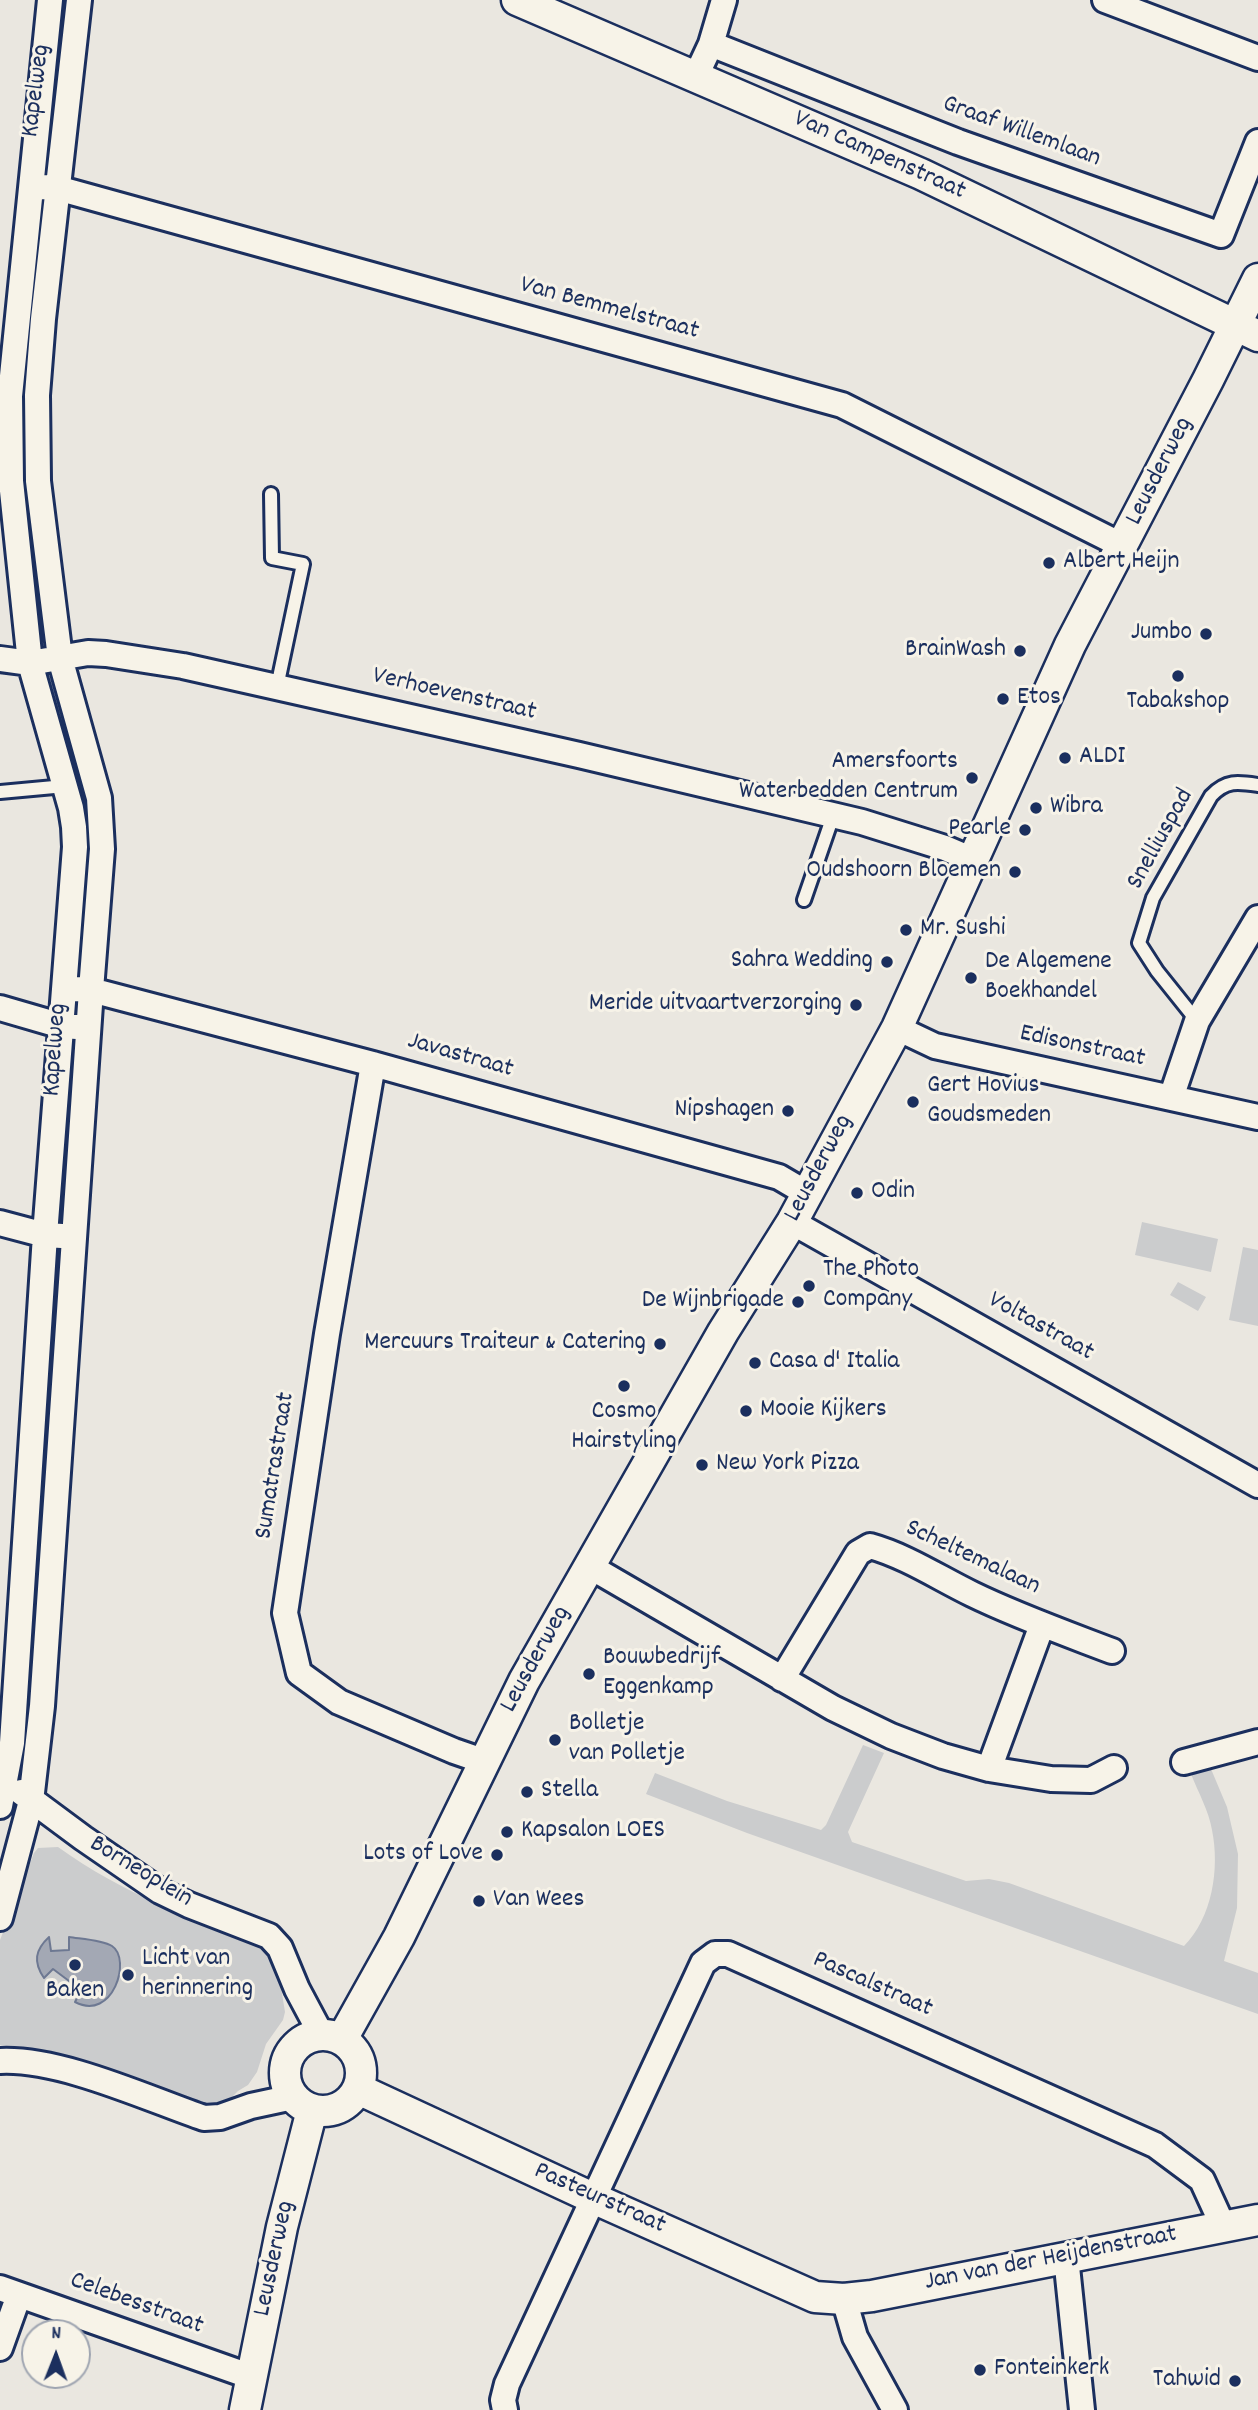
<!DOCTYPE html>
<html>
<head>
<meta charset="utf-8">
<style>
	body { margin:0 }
	#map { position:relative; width:1258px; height:2410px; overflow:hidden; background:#eae7e0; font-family:Dekko,sans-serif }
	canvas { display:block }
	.north { position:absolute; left:21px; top:2319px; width:70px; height:70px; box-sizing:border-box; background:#f7f3e8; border:2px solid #9fa5b1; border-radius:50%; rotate:1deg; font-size:19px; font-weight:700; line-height:28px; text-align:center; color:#1b2f5e }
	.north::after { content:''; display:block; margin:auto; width:24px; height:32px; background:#1b2f5e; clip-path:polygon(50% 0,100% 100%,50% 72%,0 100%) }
</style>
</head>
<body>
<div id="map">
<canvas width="1258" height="2410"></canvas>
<div class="north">N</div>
</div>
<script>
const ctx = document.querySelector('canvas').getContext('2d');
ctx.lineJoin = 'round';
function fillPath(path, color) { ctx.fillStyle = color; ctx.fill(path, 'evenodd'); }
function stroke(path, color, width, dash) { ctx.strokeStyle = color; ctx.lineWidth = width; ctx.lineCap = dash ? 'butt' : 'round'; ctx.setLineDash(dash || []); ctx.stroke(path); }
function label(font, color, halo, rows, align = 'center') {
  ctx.font = font + ' Dekko,sans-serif'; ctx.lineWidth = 6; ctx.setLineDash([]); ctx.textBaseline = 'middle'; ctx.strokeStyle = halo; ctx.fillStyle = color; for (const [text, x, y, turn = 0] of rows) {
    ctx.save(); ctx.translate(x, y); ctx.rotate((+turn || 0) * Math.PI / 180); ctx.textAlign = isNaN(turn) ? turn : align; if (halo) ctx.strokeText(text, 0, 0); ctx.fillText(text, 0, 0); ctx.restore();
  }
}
fillPath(new Path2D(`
	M1142 1222 1218 1239 1211 1272 1135 1255Z
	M1243 1247 1258 1250V1326L1229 1320Z
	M1178 1282 1206 1297 1198 1311 1170 1295Z
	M863 1745 884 1753 848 1832 852 1842 966 1881 989 1879 1009 1883 1184 1946C1212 1918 1220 1869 1212 1830 1209 1811 1198 1792 1191 1774L1211 1769 1227 1807 1238 1854 1237 1908 1224 1961 1258 1973V2014L747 1833 646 1794 655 1773 727 1801 821 1830 826 1825Z
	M58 1847C123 1894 196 1920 271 1951L279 1975 285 2012 283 2020 266 2044 257 2072 248 2085 238 2091 227 2102 208 2107 193 2103 54 2053 0 2045V1940L34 1853 38 1848ZM48 1937 50 1951 69 1950 70 1937C82 1939 103 1940 113 1947 133 1960 112 2023 75 2002L81 1990 52 1968 44 1978C34 1963 35 1950 48 1937Z`), '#cbcccd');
const water = new Path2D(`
	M49 1937 51 1951 69 1950V1937C82 1939 102 1940 112 1946 132 1959 113 2022 75 2002L81 1990 53 1969 44 1978C33 1962 35 1950 49 1937Z`);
fillPath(water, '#a3a8b4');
stroke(water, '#6d7892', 2);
const service = new Path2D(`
	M271 494 272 558 303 564 277 687
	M0 792 65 786
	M804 900 833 816
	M1197 1021 1157 971 1139 943 1153 898 1211 796C1226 780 1238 782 1258 785`);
const minor = new Path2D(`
	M1105 0 1258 58
	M711 44 958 142 1221 235 1258 142
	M696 76 711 44 724 0
	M42 187 57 188 842 405 1123 546
	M0 659 30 663 88 653 106 654 183 666 579 755 862 822 945 848 973 860
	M75 989 91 990 373 1064 779 1177 808 1194
	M0 1008 62 1026 77 1027
	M897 1028 935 1046 1258 1117
	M373 1064 327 1334 285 1613 299 1673 339 1702 454 1751 483 1761
	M1171 1098 1197 1021 1258 918
	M792 1222 1258 1485
	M0 1223 45 1235 62 1236
	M589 1566 833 1708 891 1736 943 1756 989 1769 1051 1779 1091 1780 1114 1768
	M782 1679 858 1553 870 1546C906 1556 939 1578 972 1594 1017 1616 1065 1633 1112 1651
	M1184 1762 1258 1742
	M989 1769 1042 1625
	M21 1792 83 1838 160 1891 189 1905 269 1936 280 1948 297 1989 321 2034
	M0 1806 12 1743 45 1235 75 847 74 827 71 808 30 663 11 481 10 396 50 0
	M0 1918 31 1801 42 1706 91 990 102 849 99 798 60 658 38 481 37 395 43 319 79 0
	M0 2061C60 2058 146 2098 204 2118L220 2117 251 2106 293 2097
	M1066 2257 1082 2410
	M0 2288 252 2377
	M844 2299 855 2337 895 2410
	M0 2348 19 2295
	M505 2410 503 2400 507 2384 703 1963 715 1954H728L1155 2145 1202 2180 1223 2226`);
const tertiary = new Path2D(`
	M517 0 921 174 1258 336
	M285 2073a38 38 0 1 1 76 0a38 38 0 1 1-76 0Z
	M342 2039 399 1937 524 1681 723 1332 792 1222 897 1028 1070 645 1208 380 1258 279
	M358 2089 595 2199 815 2297 844 2299 872 2296 1258 2220
	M245 2410 282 2227 312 2110`);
stroke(service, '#1b2f5e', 18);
stroke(minor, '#1b2f5e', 30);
stroke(tertiary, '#1b2f5e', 35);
stroke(service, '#f7f3e8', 12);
stroke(minor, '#f7f3e8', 24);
stroke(tertiary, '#f7f3e8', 30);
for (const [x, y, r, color] of [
	[1049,563,7,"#1b2f5e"],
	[1206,634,7,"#1b2f5e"],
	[1020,651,7,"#1b2f5e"],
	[1178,676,7,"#1b2f5e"],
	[1003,699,7,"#1b2f5e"],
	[1065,758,7,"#1b2f5e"],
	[972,778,7,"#1b2f5e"],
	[1036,808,7,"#1b2f5e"],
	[1025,830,7,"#1b2f5e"],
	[1015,872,7,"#1b2f5e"],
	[906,930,7,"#1b2f5e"],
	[887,962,7,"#1b2f5e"],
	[971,978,7,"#1b2f5e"],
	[856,1005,7,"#1b2f5e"],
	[913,1102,7,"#1b2f5e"],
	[788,1111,7,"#1b2f5e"],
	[857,1193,7,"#1b2f5e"],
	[809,1286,7,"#1b2f5e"],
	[798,1302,7,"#1b2f5e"],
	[660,1344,7,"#1b2f5e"],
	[755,1363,7,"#1b2f5e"],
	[624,1386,7,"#1b2f5e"],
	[746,1411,7,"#1b2f5e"],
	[702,1465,7,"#1b2f5e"],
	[589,1674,7,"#1b2f5e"],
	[555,1740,7,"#1b2f5e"],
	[527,1792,7,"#1b2f5e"],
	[507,1832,7,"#1b2f5e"],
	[497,1855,7,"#1b2f5e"],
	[479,1901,7,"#1b2f5e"],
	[75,1965,7,"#1b2f5e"],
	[128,1975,7,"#1b2f5e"],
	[980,2370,7,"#1b2f5e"],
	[1235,2381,7,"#1b2f5e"]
]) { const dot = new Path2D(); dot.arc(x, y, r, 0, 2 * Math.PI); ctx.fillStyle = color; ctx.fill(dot); stroke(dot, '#f7f3e8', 2.5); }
label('26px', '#1b2f5e', '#f7f3e8', [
	["Kapelweg",38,91,-83],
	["Graaf Willemlaan",1021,133,20],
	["Van Campenstraat",879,157,24],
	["Van Bemmelstraat",609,310,15],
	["Leusderweg",1161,472,-63],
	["Verhoevenstraat",454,696,13],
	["Snelliuspad",1162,840,-61],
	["Edisonstraat",1082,1048,12],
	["Kapelweg",57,1050,-86],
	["Javastraat",460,1057,16],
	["Leusderweg",820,1169,-62],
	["Voltastraat",1040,1328,29],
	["Sumatrastraat",277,1466,-81],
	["Scheltemalaan",972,1559,25],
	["Leusderweg",537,1660,-61],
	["Borneoplein",140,1873,31],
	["Pascalstraat",872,1986,24],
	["Pasteurstraat",599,2200,24],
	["Leusderweg",276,2259,-78],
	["Jan van der Heijdenstraat",1051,2260,-11],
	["Celebesstraat",136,2305,20]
]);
label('26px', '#1b2f5e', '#f7f3e8', [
	["Albert Heijn",1063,563],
	["Jumbo",1192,634,"right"],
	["BrainWash",1006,651,"right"],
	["Etos",1017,699],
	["Tabakshop",1178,703,"center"],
	["ALDI",1079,758],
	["Amersfoorts",958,763,"right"],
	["Waterbedden Centrum",958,793,"right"],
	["Wibra",1050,808],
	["Pearle",1011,830,"right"],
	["Oudshoorn Bloemen",1001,872,"right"],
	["Mr. Sushi",920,930],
	["Sahra Wedding",873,962,"right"],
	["De Algemene",985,963],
	["Boekhandel",985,993],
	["Meride uitvaartverzorging",842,1005,"right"],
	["Gert Hovius",927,1087],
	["Goudsmeden",927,1117],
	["Nipshagen",774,1111,"right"],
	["Odin",871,1193],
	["The Photo",823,1271],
	["Company",823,1301],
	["De Wijnbrigade",784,1302,"right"],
	["Mercuurs Traiteur & Catering",646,1344,"right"],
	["Casa d' Italia",769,1363],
	["Mooie Kijkers",760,1411],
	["Cosmo",624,1413,"center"],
	["Hairstyling",624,1443,"center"],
	["New York Pizza",716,1465],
	["Bouwbedrijf",603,1659],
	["Eggenkamp",603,1689],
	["Bolletje",569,1725],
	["van Polletje",569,1755],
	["Stella",541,1792],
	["Kapsalon LOES",521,1832],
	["Lots of Love",483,1855,"right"],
	["Van Wees",493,1901],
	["Licht van",142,1960],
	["herinnering",142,1990],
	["Baken",75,1992,"center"],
	["Fonteinkerk",994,2370],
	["Tahwid",1221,2381,"right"]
], 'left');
</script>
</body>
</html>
